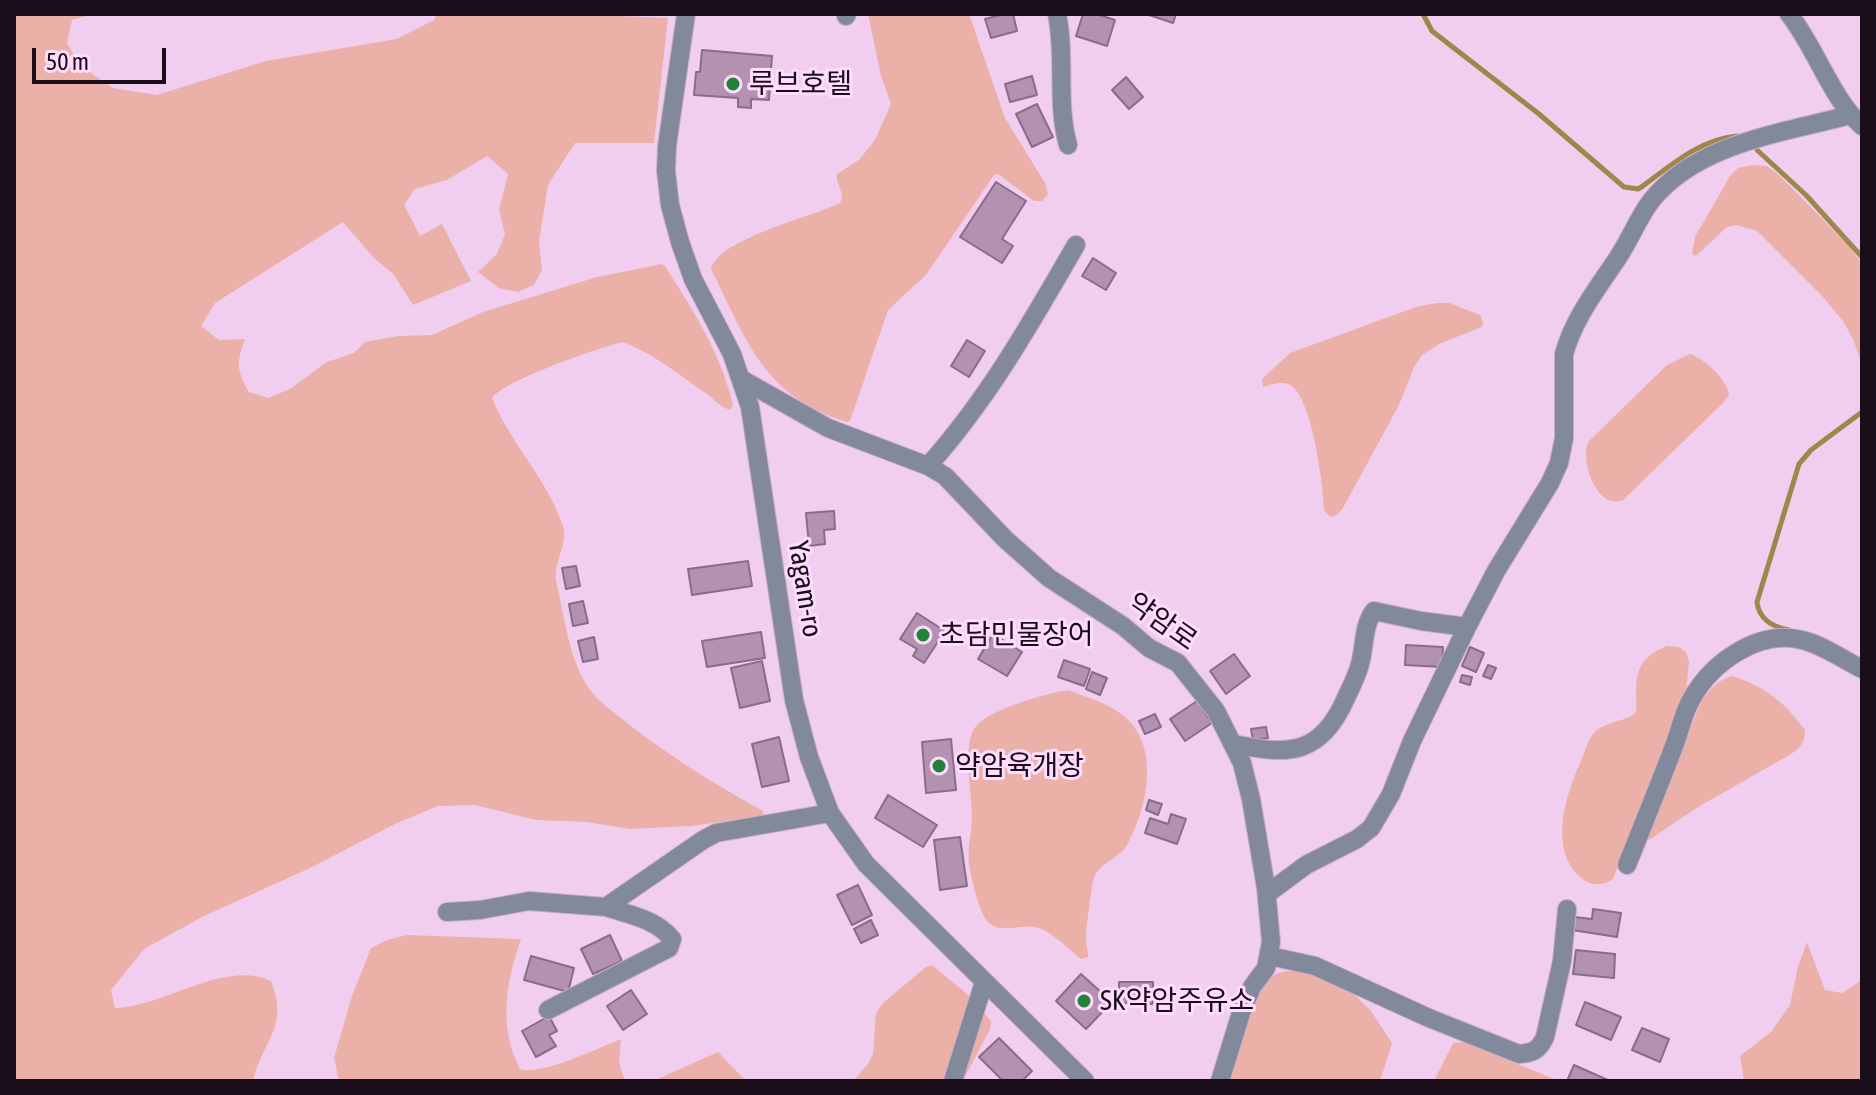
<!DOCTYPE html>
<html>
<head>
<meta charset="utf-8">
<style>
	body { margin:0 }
	#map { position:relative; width:1876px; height:1095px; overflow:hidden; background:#f1cef0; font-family:"Asap Condensed",sans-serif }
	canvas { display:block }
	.frame { position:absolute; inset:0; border:16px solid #180d18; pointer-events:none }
	.scale { position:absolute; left:32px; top:48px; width:134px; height:36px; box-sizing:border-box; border:4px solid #180d18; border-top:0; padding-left:10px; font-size:24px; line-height:28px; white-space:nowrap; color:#180d18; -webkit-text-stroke:6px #ffdbfe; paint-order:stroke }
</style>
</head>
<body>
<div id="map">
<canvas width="1876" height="1095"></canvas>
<div class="frame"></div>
<div class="scale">50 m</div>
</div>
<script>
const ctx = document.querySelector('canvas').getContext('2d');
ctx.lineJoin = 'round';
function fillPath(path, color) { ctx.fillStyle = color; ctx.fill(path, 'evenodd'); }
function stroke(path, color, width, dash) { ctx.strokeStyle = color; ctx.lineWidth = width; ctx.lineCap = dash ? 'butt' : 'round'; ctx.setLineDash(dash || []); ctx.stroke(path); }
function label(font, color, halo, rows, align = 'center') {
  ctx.font = font + ' "Asap Condensed","Noto Sans KR",sans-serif'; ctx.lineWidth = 6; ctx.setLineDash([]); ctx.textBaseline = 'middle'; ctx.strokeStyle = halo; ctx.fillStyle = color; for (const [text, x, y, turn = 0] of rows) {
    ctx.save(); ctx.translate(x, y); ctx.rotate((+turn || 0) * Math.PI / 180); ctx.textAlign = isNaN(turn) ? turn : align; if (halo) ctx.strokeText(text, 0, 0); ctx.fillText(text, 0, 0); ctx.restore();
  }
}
fillPath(new Path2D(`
	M14 14H94L72 20 67 43 81 66 113 88 157 95 266 61 397 39 434 20 437 14H573L668 18 654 143H575L548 185 539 241 542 270 534 285 518 292 499 288 478 272 497 254 505 234 499 210 508 174 487 156 447 180 415 189 404 205 420 236 442 224 471 281 413 305 394 275 374 258 343 222 215 303 201 326 219 340 245 339C236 363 237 371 249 392L268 398 290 389 327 362 354 353 365 342 398 336 432 335 483 312 597 277 662 264 665 266C693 310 722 355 733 406L730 410C720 407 713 398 704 392 681 376 648 350 622 342 596 349 505 380 492 398 510 443 548 480 563 526 569 545 551 564 557 585 564 616 569 656 586 684 594 698 608 708 621 718 665 754 713 783 763 811V816L691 826 630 829 587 822 536 820 475 805 438 806 395 824 308 869 204 916 144 949 111 990 115 1008C161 1008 225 959 271 981 289 1028 264 1038 253 1081H14Z
	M868 14H969L1005 118 1045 183 1048 194 1042 201H1034L998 174 994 175 926 275 888 310 850 421 847 422C763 396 747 341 711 269 719 238 813 217 840 203 846 192 835 185 837 174L859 160 875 140 891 104 881 76Z
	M1753 165 1767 166 1780 176 1849 246 1862 264V364L1853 339 1843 321 1823 297 1757 231 1736 225 1727 227 1696 256 1692 254 1695 237 1730 176 1738 168Z
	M1437 303H1449L1480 315 1483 322 1482 327 1441 343 1422 355 1414 367 1399 405 1343 508 1337 515 1330 517 1324 510C1323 484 1313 405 1293 387 1285 380 1273 384 1263 387L1262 379 1290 353 1416 307Z
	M1690 354C1706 360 1726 378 1729 395L1724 402 1623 500C1597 511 1580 461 1588 442L1667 365Z
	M1667 646 1679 647 1686 652 1689 661 1686 693 1613 879C1602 887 1590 886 1580 877 1548 848 1566 794 1581 761 1585 752 1587 741 1594 733 1604 721 1632 721 1636 711 1637 706 1636 697 1636 692 1636 667 1644 655 1667 646Z
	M1732 676C1764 686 1785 702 1805 730 1805 742 1801 747 1791 754L1698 807 1649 840 1646 838 1700 704C1709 690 1716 681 1732 676Z
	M1068 690C1086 697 1108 703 1124 716 1160 746 1148 806 1128 843 1121 858 1102 861 1094 877 1092 882 1086 931 1086 938 1086 944 1088 950 1088 957L1081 959C1067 948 1053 932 1036 927 1022 924 999 934 988 922 979 912 971 878 969 864 967 846 972 833 972 815 972 793 961 742 977 725 992 709 1046 693 1068 690Z
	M407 935 521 939C506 981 498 1027 520 1069 541 1076 599 1048 621 1039L619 1062 625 1081H339L334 1058 352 996 371 948 387 940Z
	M1807 942 1825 990 1842 993 1862 980V1081H1744L1740 1056 1771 1032 1790 1005 1798 967Z
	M932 965 966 993 991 1021 990 1029 963 1081H853L868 1064 873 1054 876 1013 883 1003 926 967Z
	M1295 970 1347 987 1371 1011 1392 1043 1380 1081H1224C1234 1052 1248 988 1276 974 1281 971 1290 971 1295 970Z
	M1464 1042 1554 1079 1555 1081H1434L1453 1043Z
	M718 1052 746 1081H653Z`), '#ebb0a8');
stroke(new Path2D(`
	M1423 14 1432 31 1539 114 1624 187 1638 189 1643 186C1671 165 1701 139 1737 136
	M1757 150 1806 195 1862 257
	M1789 630C1773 627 1759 620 1757 602L1799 464 1811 450 1862 412`), '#9f864b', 5);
const building = new Path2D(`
	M1004 14H1013L1017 31 991 38 985 19Z
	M1083 14H1096L1115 20 1107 46 1076 36Z
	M1146 14H1176L1173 23Z
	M702 50 772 56 769 100 751 99V108L738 107V98L694 95 696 72H700Z
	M1032 76 1037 95 1010 102 1005 84Z
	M1126 77 1143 97 1129 109 1112 90Z
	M1037 104 1053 137 1032 147 1016 114Z
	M996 182 1026 201 1002 239 1013 246 1002 263 960 237Z
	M1093 258 1116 273 1106 290 1082 276Z
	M967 340 985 351 969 377 951 366Z
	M834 511 835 529 824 530 825 544 809 546 806 513Z
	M748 561 752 586 692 595 688 569Z
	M576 566 580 586 566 589 562 568Z
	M583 601 588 623 573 626 569 604Z
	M917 613 945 631 924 663 913 656 917 649 900 639Z
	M761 632 765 658 707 667 702 641Z
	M993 634 1022 652 1007 676 978 659Z
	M594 637 598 659 583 662 578 641Z
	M1406 645 1443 647 1442 667 1405 665Z
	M1470 647 1484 653 1476 672 1462 666Z
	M1234 654 1250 676 1226 694 1210 671Z
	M1064 660 1090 669 1084 686 1058 677Z
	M762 661 770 701 740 708 731 668Z
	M1488 665 1496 668 1491 679 1483 676Z
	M1092 672 1107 678 1100 695 1086 689Z
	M1462 675 1472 677 1470 685 1460 682Z
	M1197 701 1212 723 1185 741 1170 719Z
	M1155 714 1161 727 1145 734 1139 721Z
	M1266 727 1268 738 1253 740 1251 729Z
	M779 737 789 781 762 787 752 744Z
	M951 739 956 790 926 793 922 742Z
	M888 795 937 825 923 847 875 818Z
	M1149 800 1162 804 1158 815 1146 810Z
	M1171 814 1186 819 1177 844 1145 833 1150 818 1168 824Z
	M960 837 967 886 940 890 934 840Z
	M858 885 872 915 852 925 837 895Z
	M1593 909 1621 913 1617 937 1572 930 1574 917 1592 919Z
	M871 920 878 935 861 943 854 929Z
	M610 935 622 961 593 974 581 949Z
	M1576 950 1615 954 1614 978 1573 974Z
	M531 956 574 968 568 992 524 980Z
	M1081 974 1112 1002 1086 1029 1056 1001Z
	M1119 982H1153V1004L1119 1003Z
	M631 990 647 1014 623 1030 607 1006Z
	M1585 1002 1621 1017 1611 1040 1576 1025Z
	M549 1016 557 1031 549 1035 556 1046 536 1057 522 1031Z
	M1642 1028 1669 1039 1660 1062 1632 1050Z
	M999 1038 1032 1071 1022 1081H1003L979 1057Z
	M1574 1065 1610 1081H1567Z`);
fillPath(building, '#b291b1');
stroke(building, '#8a6b89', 2);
const minor = new Path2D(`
	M686 14 667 146 666 171 670 205 680 242 693 279 732 354 750 407 794 700 809 757 830 813 866 864 1085 1081
	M1057 14C1066 58 1056 102 1068 145
	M1789 14C1816 48 1831 98 1862 126
	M846 16 847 14
	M743 380 828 428 928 466 945 476 1005 539 1049 578 1123 626 1149 648 1178 663 1216 711 1242 763 1251 799 1266 888 1271 942 1266 968 1252 987 1241 1013 1220 1081
	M928 466C988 399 1031 323 1076 245
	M1234 744C1289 756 1321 755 1346 698 1351 687 1357 676 1360 664 1365 646 1363 625 1374 611L1421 621 1467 627 1496 571 1550 483 1559 463 1564 438V354C1574 318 1597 289 1617 259 1630 240 1638 218 1651 201 1697 143 1783 133 1850 115
	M1627 865C1643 825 1659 786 1674 746 1680 731 1683 714 1691 700 1711 663 1758 629 1802 640 1823 645 1842 659 1862 669
	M1267 894 1306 865 1357 839 1371 828 1391 794 1412 741 1467 627
	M447 912 480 910 529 901 606 907
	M1270 956 1315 966 1429 1018 1519 1054C1533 1053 1539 1050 1545 1037L1562 961 1567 909
	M548 1010 669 948 672 939C656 919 630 915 606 907L703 840 716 833 830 813
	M953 1081 984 982`);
stroke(minor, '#caabc9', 20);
stroke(minor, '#82899a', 18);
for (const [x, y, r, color] of [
	[733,84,8,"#208438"],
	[923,635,8,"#208438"],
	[939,766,8,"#208438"],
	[1084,1001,8,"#208438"]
]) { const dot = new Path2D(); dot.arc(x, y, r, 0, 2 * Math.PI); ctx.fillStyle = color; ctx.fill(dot); stroke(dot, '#ffdbfe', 3); }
label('28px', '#180d18', '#ffdbfe', [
	["루브호텔",749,84],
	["초담민물장어",939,635],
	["약암육개장",955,766],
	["SK약암주유소",1100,1001]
], 'left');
label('28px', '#180d18', '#ffdbfe', [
	["Yagam-ro",805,589,81],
	["약암로",1162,622,35]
]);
</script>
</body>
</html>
